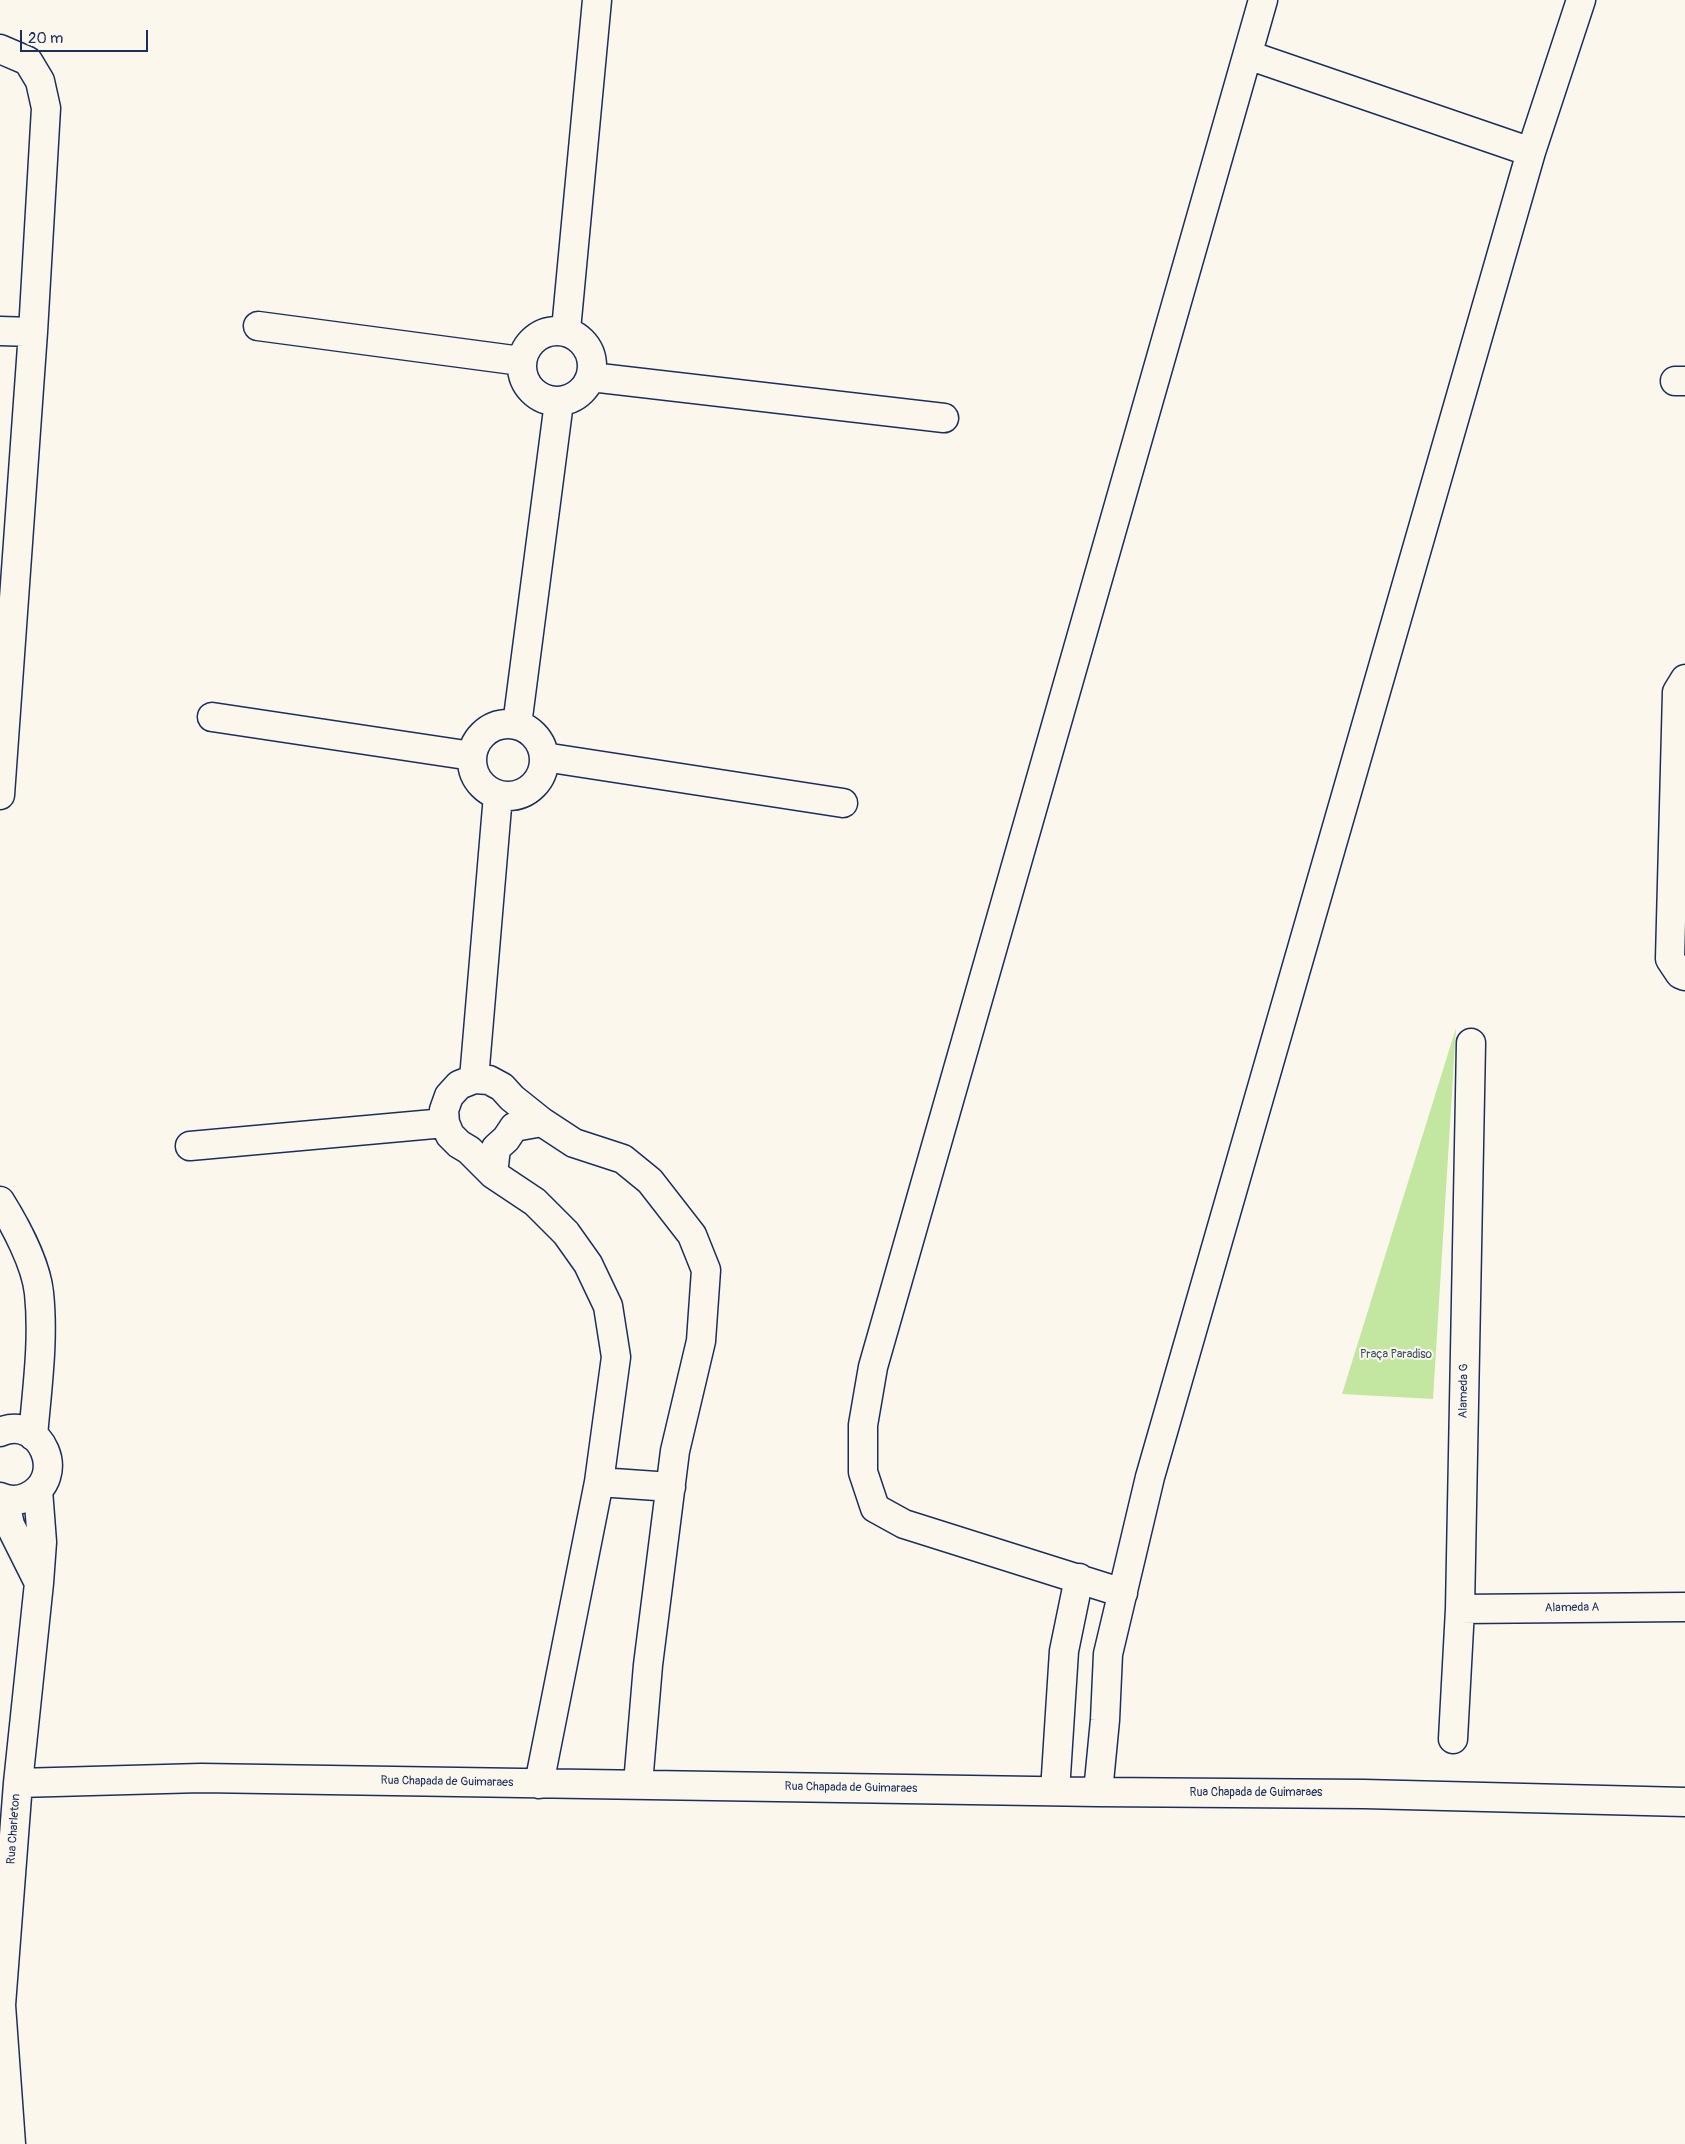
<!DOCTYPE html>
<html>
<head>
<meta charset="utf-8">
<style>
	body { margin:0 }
	#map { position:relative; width:1685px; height:2144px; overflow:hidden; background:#fbf7ec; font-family:Pangolin,sans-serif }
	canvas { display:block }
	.scale { position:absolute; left:20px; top:30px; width:128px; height:22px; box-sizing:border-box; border:2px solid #1b2f5e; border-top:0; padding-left:6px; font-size:15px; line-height:18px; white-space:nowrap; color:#1b2f5e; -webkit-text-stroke:4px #fbf7ec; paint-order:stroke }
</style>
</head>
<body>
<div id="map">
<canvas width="1685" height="2144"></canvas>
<div class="scale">20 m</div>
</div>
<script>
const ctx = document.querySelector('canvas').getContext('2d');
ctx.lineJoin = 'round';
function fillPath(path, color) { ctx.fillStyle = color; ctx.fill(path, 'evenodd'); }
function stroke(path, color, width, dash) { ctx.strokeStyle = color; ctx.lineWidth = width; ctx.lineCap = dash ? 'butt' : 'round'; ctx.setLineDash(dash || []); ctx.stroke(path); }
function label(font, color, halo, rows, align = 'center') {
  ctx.font = font + ' Pangolin,sans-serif'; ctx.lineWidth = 4; ctx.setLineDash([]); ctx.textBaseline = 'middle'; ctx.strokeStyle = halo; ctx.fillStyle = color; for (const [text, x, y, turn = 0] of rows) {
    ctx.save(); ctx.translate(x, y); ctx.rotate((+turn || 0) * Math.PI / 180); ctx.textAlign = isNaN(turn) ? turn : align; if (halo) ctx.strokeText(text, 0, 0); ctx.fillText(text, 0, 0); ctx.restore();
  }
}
fillPath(new Path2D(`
	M1456 1028 1433 1399 1342 1394Z`), '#c3e7a1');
const minor = new Path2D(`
	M0 49 28 61 40 81 46 108 33 332 0 795
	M1248 55 1531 152
	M258 326 521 361
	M566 330 597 0
	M522 366a35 35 0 1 1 70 0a35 35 0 1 1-70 0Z
	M0 331 33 332
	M591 377 944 418
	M1675 381H1685
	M1685 679 1677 692 1670 959 1680 974 1685 976
	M212 717 472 756
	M472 760a36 36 0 1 1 72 0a36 36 0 1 1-72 0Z
	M517 725 559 402
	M544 757 843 803
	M474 1079 498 795
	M542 1122 574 1143 623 1159 650 1181 692 1235 706 1270 701 1341 675 1451 648 1665 638 1784
	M190 1146 445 1123
	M493 1174 496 1148 506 1139 514 1127 542 1122 512 1098 502 1087 489 1080 474 1079 459 1085 449 1096 444 1110 445 1123 450 1135 459 1144 469 1150 493 1174 535 1202 566 1233 588 1264 608 1306 616 1357 599 1482 539 1784
	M0 1201C15 1225 36 1264 39 1293 44 1340 37 1389 33 1436
	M0 1432C41 1414 69 1478 27 1497 18 1501 9 1501 0 1497
	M599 1482 671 1487
	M4 1499 10 1525 39 1583
	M1123 1593 904 1524 875 1508 863 1472V1425L873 1367 1263 0
	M1460 1609 1685 1607
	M1453 1739 1460 1609 1471 1043
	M18 1783 201 1778 1098 1792 1364 1794 1685 1802
	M1055 1791 1064 1651 1079 1578
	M1098 1792 1105 1720 1108 1654 1150 1477 1531 152 1581 0
	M11 2144 1 2005 18 1783 39 1583 42 1542 38 1490`);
stroke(minor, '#1b2f5e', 31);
stroke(minor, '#fbf7ec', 28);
label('12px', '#3d546b', '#fbf7ec', [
	["Praça Paradiso",1396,1355]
]);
label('12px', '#1b2f5e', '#fbf7ec', [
	["Alameda G",1464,1391,-89],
	["Alameda A",1572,1608,-1],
	["Rua Chapada de Guimaraes",447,1782,1],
	["Rua Chapada de Guimaraes",851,1788,1],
	["Rua Chapada de Guimaraes",1256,1793],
	["Rua Charleton",14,1829,-86]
]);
</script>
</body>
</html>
